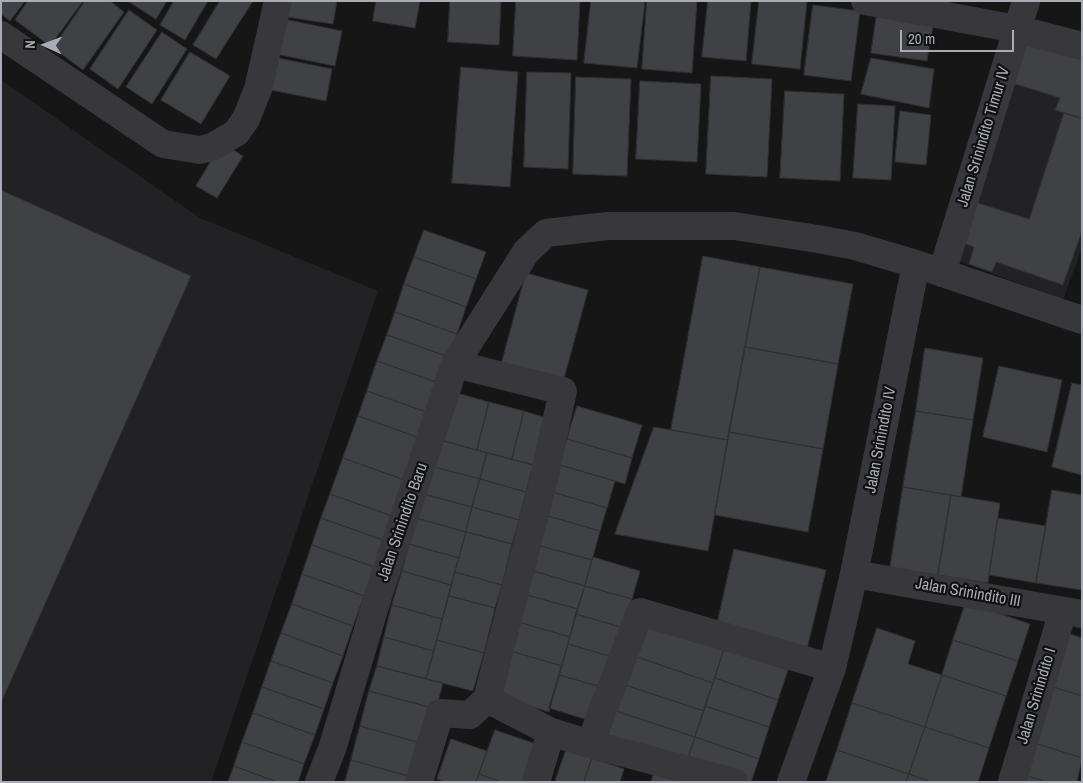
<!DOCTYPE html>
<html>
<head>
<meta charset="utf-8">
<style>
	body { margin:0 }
	#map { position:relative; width:1083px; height:783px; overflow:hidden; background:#161617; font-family:"Archivo Narrow",sans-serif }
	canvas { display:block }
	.frame { position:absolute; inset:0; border:2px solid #a8acb7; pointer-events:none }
	.north { position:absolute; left:20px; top:20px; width:50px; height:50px; -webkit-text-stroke:4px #111112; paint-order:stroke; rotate:272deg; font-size:14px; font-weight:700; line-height:20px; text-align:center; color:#a8acb7 }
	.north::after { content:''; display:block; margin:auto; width:18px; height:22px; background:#a8acb7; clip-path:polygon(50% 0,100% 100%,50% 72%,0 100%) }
	.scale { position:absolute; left:900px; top:30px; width:114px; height:22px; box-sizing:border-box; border:2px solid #a8acb7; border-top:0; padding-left:6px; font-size:15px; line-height:18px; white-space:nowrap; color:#a8acb7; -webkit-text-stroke:4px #111112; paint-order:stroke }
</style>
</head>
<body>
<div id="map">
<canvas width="1083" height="783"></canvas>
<div class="frame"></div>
<div class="north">N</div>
<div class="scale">20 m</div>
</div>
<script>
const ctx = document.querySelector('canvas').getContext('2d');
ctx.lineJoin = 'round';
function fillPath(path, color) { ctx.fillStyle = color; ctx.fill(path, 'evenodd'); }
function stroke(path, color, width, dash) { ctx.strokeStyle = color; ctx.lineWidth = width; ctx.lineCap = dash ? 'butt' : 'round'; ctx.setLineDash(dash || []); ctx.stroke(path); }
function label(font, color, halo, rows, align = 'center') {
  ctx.font = font + ' "Archivo Narrow",sans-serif'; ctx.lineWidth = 4.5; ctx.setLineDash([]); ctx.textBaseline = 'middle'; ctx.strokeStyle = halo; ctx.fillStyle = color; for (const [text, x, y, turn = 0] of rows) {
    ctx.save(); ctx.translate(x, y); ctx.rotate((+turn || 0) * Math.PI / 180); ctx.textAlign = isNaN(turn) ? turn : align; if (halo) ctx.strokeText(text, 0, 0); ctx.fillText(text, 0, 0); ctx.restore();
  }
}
fillPath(new Path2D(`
	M1015 41 1082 54V247L1063 300 956 260Z
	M1 80 200 218 378 291 211 782H1Z`), '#222224');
const building = new Path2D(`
	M1 1H25L10 21 1 14Z
	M28 1H83L50 46 15 20Z
	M85 1H110L124 12 83 70 53 48Z
	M128 1H167L156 19Z
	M174 1H208L185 40 160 25Z
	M220 1H253L216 59 193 45Z
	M282 1H337L333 24 280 16Z
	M376 1H420L415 28 373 21Z
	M450 1H501L499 45 448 42Z
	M516 1H580L577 60 513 56Z
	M591 1H645L637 68 584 63Z
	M647 1H697L692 73 642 69Z
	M708 1H751L746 61 702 57Z
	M759 1H807L800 69 752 64Z
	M813 5 860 11 851 81 804 75Z
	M878 7 934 19 927 61 871 53Z
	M129 10 157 30 118 89 90 69Z
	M279 18 342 31 335 66 271 53Z
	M162 32 187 49 152 104 126 87Z
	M1026 37 1082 55V118L1055 110 1060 98 1012 83Z
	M190 52 230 76 201 124 161 100Z
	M268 56 332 69 326 101 261 88Z
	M871 58 934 69 929 108 861 94Z
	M461 67 518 72 510 187 452 183Z
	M527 72 571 73 568 169 524 167Z
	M711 76 772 79 767 177 706 174Z
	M576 77 631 79 627 176 573 174Z
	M640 81 701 84 697 162 636 159Z
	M785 91 844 94 840 181 780 178Z
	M858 104 895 106 891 180 853 178Z
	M900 111 931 115 926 165 895 162Z
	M1064 113 1082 119V231L1063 285 996 262 992 272 969 264 974 247 958 241 978 203 1029 219Z
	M222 143 243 156 217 198 196 186Z
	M1 190 191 276 1 703Z
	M424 230 486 252 476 279 414 257Z
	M703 256 760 267 728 440 671 430Z
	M414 257 476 279 466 307 404 284Z
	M760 267 853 284 838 364 745 347Z
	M526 273 588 290 562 386 500 369Z
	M404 284 466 307 457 334 395 312Z
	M395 312 457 334 449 357 387 335Z
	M387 335 449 357 439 383 377 361Z
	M745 347 838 364 823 449 729 432Z
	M925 348 983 358 973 420 916 411Z
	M377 361 439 383 429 413 367 391Z
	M999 366 1062 380 1047 452 983 437Z
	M1072 383 1082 385V475L1052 467Z
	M367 391 429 413 420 438 358 416Z
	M450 391 489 402 477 450 437 439Z
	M489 402 524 411 512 459 477 450Z
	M577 406 642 425 632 458 567 439Z
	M524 411 550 419 538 466 512 459Z
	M916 411 973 420 961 497 903 487Z
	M358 416 420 438 405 480 343 458Z
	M654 427 728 440 708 551 615 534Z
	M729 432 823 449 808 532 715 515Z
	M437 439 487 453 480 479 430 466Z
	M567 439 632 458 625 484 560 465Z
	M487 453 533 465 526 492 480 479Z
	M343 458 405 480 392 516 330 494Z
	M560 465 615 481 607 508 552 492Z
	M430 466 480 479 472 507 423 494Z
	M480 479 526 492 519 520 472 507Z
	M903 487 951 495 938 575 890 568Z
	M1052 490 1082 495V590L1036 583Z
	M552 492 607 508 600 531 545 515Z
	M330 494 392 516 383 540 321 518Z
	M423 494 472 507 466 532 416 518Z
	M951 495 1000 503 988 583 938 575Z
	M472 507 519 520 512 544 466 532Z
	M545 515 600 531 592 560 537 545Z
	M321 518 383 540 374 567 312 545Z
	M416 518 466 532 459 558 409 544Z
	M998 518 1046 526 1036 583 989 575Z
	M466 532 512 544 502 585 455 572Z
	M409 544 459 558 451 585 402 571Z
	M312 545 374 567 364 596 302 574Z
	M537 545 592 560 585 586 530 570Z
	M734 549 826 570 807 649 716 629Z
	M593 557 640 571 632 599 585 586Z
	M530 570 585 586 578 609 523 594Z
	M402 571 451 585 442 619 392 605Z
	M455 572 502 585 495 608 449 596Z
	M302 574 364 596 353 626 292 604Z
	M585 586 632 599 624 628 576 614Z
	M523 594 578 609 570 637 515 621Z
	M449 596 495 608 484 653 437 640Z
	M966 602 1030 624 1018 661 953 640Z
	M292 604 353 626 343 656 281 633Z
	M392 605 442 619 434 651 384 637Z
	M576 614 624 628 609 656 568 644Z
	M515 621 570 637 562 666 507 650Z
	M646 622 724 649 713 683 634 656Z
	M877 628 915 641 908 664 942 675 925 727 852 703Z
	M281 633 343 656 333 683 271 661Z
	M1067 633 1082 638V696L1050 686Z
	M384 637 434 651 426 679 377 666Z
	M437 640 484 653 473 691 426 679Z
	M953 640 1018 661 1006 696 942 675Z
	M568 644 609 656 601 687 559 675Z
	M724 649 788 670 778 700 715 678Z
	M507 650 562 666 549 712 494 695Z
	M634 656 713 683 704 711 625 685Z
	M271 661 333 683 324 709 262 687Z
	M377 666 443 683 436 709 369 691Z
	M559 675 601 687 591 721 549 708Z
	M942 675 1006 696 989 748 925 727Z
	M715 678 778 700 769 727 705 706Z
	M625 685 704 711 695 737 616 711Z
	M1050 686 1082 696V758L1032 742Z
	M262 687 324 709 315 735 253 713Z
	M369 691 429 707 417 742 360 726Z
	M852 703 925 727 909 774 837 750Z
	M705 706 769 727 759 759 695 737Z
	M616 711 695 737 687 762 608 736Z
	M253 713 315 735 304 764 242 742Z
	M360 726 417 742 408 776 351 760Z
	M925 727 989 748 978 782H931L909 774Z
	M495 730 536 744 523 782H501L479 774Z
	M695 737 759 759 751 782H744L687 762Z
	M451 739 487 751 476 782H445L437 779Z
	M242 742 304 764 298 782H277L234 766Z
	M1032 742 1082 758 1077 782H1046L1022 774Z
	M566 750 592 758 584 782H555Z
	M837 750 909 774 906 782H826Z
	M592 758 624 769 620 782H584Z
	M351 760 408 776 406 782H345Z
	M234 766 277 782H228Z
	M655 770 693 782H651Z
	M479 774 501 782H476Z
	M909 774 931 782H906Z
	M1022 774 1046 782H1019Z`);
fillPath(building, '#404144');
stroke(building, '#303033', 1);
stroke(new Path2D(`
	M865 1 1017 29 1082 46
	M1 35 163 144 200 150 212 147 236 133 246 119 258 89 278 1
	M942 273 1026 1
	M854 574 1082 614
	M487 699 551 732 590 744 734 782
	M590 744 640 612 832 668
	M319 782 332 749 379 593 455 364 526 252 546 233 608 226H734L818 239 855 246 916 264 1082 320
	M419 782 440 713 470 715 487 699 543 482 563 391 455 364
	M536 782 551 732
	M791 782 832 668 854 574 916 264
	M1012 782 1063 611`), '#37373c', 28);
label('16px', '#a8acb7', '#111112', [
	["Jalan Srinindito Timur IV",984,137,-73],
	["Jalan Srinindito IV",881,440,-79],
	["Jalan Srinindito Baru",403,522,-71],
	["Jalan Srinindito III",968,593,10],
	["Jalan Srinindito I",1037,696,-73]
]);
</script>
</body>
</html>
